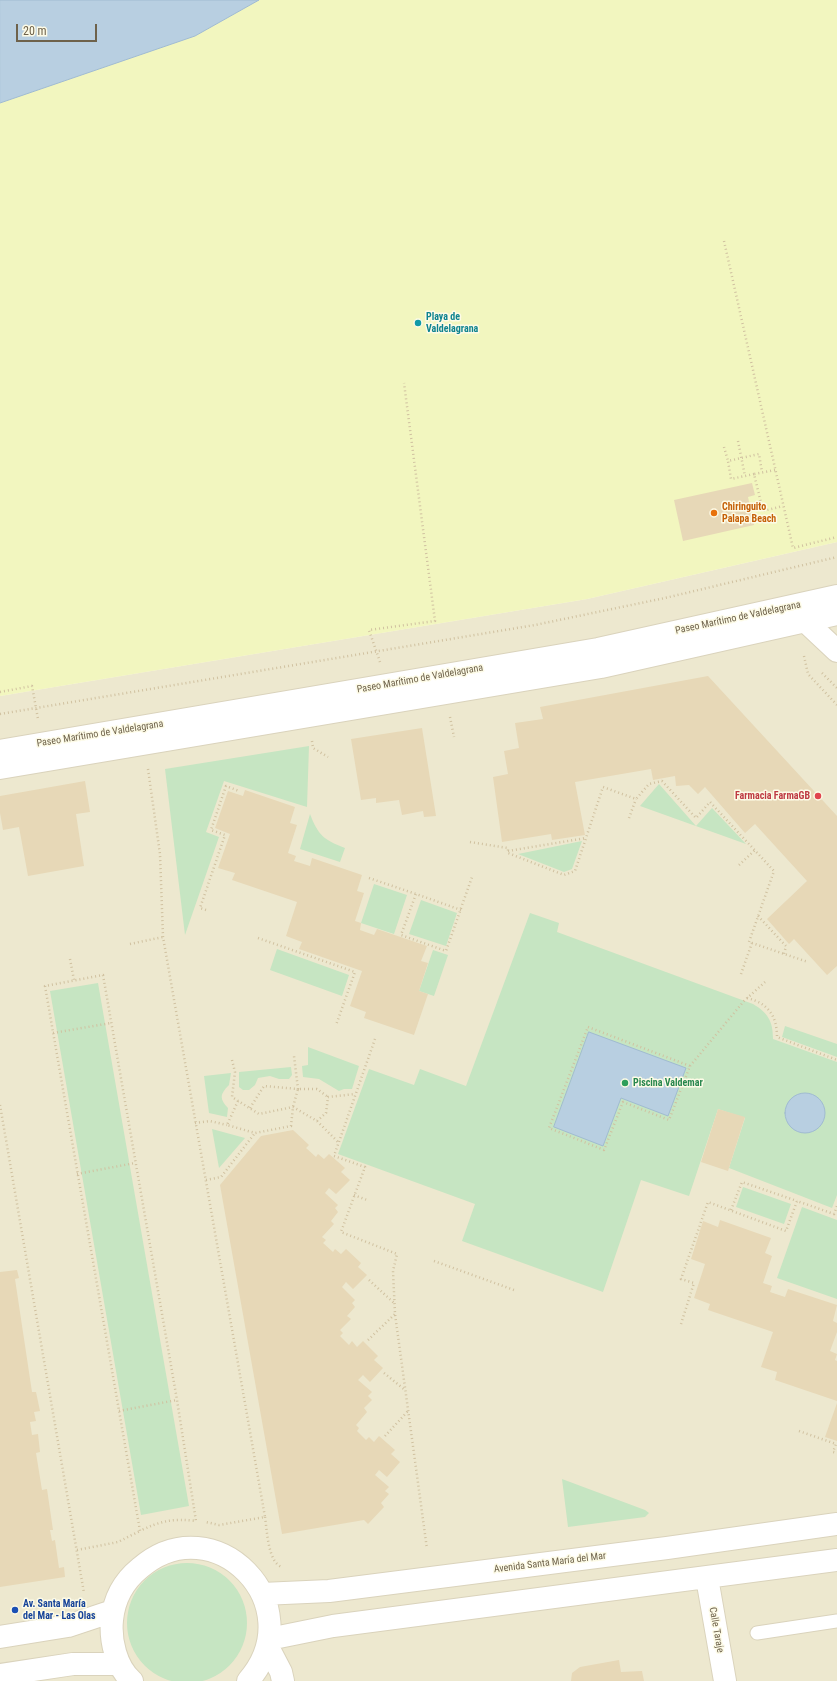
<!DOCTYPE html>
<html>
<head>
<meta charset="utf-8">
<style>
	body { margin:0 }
	#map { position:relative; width:837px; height:1681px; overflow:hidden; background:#f9f7e2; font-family:"Roboto Condensed",sans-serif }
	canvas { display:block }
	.scale { position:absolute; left:16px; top:24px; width:81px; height:18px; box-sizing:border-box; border:2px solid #6e624b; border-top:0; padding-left:5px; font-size:12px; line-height:14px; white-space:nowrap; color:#6e624b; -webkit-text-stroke:3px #fdfbe7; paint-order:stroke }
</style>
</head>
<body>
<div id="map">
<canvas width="837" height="1681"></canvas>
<div class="scale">20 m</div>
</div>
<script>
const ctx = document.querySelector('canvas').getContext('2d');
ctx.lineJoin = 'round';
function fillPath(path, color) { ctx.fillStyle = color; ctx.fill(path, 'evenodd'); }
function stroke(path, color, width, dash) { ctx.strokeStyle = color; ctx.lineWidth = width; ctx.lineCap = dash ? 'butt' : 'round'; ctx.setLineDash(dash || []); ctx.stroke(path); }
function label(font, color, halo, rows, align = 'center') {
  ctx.font = font + ' "Roboto Condensed",sans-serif'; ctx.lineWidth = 3; ctx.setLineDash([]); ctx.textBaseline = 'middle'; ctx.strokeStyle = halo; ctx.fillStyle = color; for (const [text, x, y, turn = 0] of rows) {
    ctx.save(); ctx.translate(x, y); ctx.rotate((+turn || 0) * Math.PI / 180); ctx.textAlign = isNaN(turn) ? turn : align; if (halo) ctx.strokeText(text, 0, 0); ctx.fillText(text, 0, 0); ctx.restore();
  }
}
fillPath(new Path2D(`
	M837 542V1681H0V696L587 599Z`), '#ede8cf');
fillPath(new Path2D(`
	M309 746 307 807 224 781 206 832 219 837 185 935 165 769Z
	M659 784 696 826 712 808 746 844 640 806Z
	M310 814C318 835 324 840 345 848L340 862 300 849Z
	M582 841 572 869 564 872 518 854Z
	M374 884 407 895 394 934 361 923Z
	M421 900 457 913 446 946 409 934Z
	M530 913 559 923 557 932 753 1004C768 1013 773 1021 773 1039L837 1062V1195L832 1208 729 1168 745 1118 718 1109 689 1196 641 1180 603 1292 462 1241 475 1204 338 1154 369 1069 414 1085 420 1069 466 1086Z
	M277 949 349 975 342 996 270 970Z
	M433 950 448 955 434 996 419 991Z
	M98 983 189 1506 141 1515 50 991Z
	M785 1026 837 1044V1057L782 1037Z
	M308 1047 359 1066 352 1089H344L339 1091 319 1079 303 1077 302 1066 308 1065Z
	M291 1067 292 1075 289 1079H279L270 1076 258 1078 255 1085 249 1090H243L239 1087V1072Z
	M231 1073 229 1085C220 1094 219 1099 228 1108L227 1117 209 1113 204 1076Z
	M212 1129 245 1138 219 1168Z
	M743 1187 791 1204 784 1224 736 1207Z
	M802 1207 837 1220V1299L777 1278Z
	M562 1479 645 1510 649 1513 645 1517 568 1527Z
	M127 1623a60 60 0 1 1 120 0a60 60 0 1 1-120 0Z`), '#c6e5c2');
fillPath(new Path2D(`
	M259 0H837V542L587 599 0 696V103L195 36Z`), '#f2f6bf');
const water = new Path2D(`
	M0 0H259L195 36 0 103Z
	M589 1032 686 1068 668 1116 621 1098 603 1146 554 1127Z
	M785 1113a20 20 0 1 1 40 0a20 20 0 1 1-40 0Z`);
fillPath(water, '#b8cfe1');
stroke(water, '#a0bbd1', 1);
fillPath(new Path2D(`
	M752 483 755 495 748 497 754 525 683 541 674 500Z
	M708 676 837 816V966L827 975 794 939 789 944 767 919 807 881 755 824 745 833 705 787 698 794 689 785 676 786 675 776 653 780 651 769 575 782 585 835 552 840 551 834 502 842 493 777 508 774 504 751 519 748 515 723 543 719 540 707Z
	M422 728 436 816 424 817 423 811 402 815 399 800 376 803V798L361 800 351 739Z
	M85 781 90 812 76 814 84 866 28 876 19 827 3 830 0 813V796Z
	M245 790 295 807 290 823 297 825 288 853 296 856 294 861 310 866 312 858 362 875 357 891 364 893 355 921 361 923 360 930 374 935 377 929 427 946 421 961 428 963 419 991 428 994 414 1035 364 1018 366 1012 350 1006 362 971 299 949 302 942 286 936 297 902 232 880 235 873 218 868 230 834 215 828 228 791 243 796Z
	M718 1109 745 1117 728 1171 701 1162Z
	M293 1130 309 1145 306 1148 316 1157 318 1154 324 1159 329 1154 345 1168 341 1172 350 1180 336 1194 329 1188 325 1193 338 1205 335 1208 338 1212 331 1221 334 1224 322 1237 326 1240 323 1243 333 1252 335 1249 341 1254 346 1249 361 1263 358 1267 367 1275 353 1289 346 1282 342 1287 355 1300 352 1303 355 1307 347 1316 351 1319 340 1330 343 1333 340 1336 349 1345 352 1341 357 1347 363 1341 378 1356 374 1360 383 1368 370 1382 363 1375 358 1380 372 1392 368 1396 372 1400 364 1408 367 1412 356 1425 359 1428 357 1431 366 1440 369 1437 374 1442 379 1436 395 1450 391 1454 400 1462 387 1477 379 1470 375 1475 389 1487 385 1491 389 1494 381 1503 384 1507 368 1524 364 1520 282 1534 220 1185 261 1136Z
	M720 1220 771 1238 765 1253 772 1256 763 1283 772 1286 770 1292 785 1297 788 1289 837 1305 833 1321 837 1323V1332L830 1351 837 1354 835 1360 837 1361V1401L775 1380 777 1372 761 1367 773 1332 708 1310 710 1304 694 1298 705 1264 691 1259 703 1221 718 1227Z
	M17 1270 19 1278 15 1279 32 1392H36L40 1411 34 1412 36 1421 30 1422 32 1435 38 1434 40 1452 36 1453 42 1490 47 1489 53 1530H50L52 1541 55 1540 59 1568 64 1567 65 1577 0 1587V1272Z
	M837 1403V1441L825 1437Z
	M619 1660 621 1672 642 1671 644 1681H571L572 1673 580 1667Z`), '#e7d8b7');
const service = new Path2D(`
	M757 1633 837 1621`);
const minor = new Path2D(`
	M803 610 805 621 837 651
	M0 751 598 649 837 596
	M0 768 601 667 837 614
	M707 1578 725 1681
	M262 1594 329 1591 667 1548 837 1524
	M0 1637 68 1626 113 1611
	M269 1639 333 1626 837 1560
	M268 1647 281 1672 283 1681
	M0 1675 73 1664H119
	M132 1681C116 1667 110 1640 112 1620 114 1599 124 1581 140 1568 214 1504 314 1605 248 1681`);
stroke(service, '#dad3bc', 15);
stroke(minor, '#dad3bc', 24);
stroke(new Path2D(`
	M724 241 793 548 837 537
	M738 441 745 476
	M724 447 728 461
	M775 470 754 474 763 511 783 506
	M754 474 731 479 728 461 759 454 762 472
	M804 656 808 674 837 705
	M380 662 369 630 435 621 404 383
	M822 673 837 688
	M0 692 32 686 38 719
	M0 714 535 625 665 598 837 557
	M450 717 454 737
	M312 741 313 748 328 757
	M148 769 160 854 163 937 265 1517 219 1525 206 1522
	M629 818 636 799
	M470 842 508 848V853L564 875 575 871 603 787 636 799 649 784 662 781 696 818 710 802 774 871 749 942 808 962
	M508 851 586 838
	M739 865 755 850
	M369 878 416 894
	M206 910 200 908 225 835 211 830 226 786 239 791
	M461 910 416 894 401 935 446 951 472 877
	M758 916 786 946 784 954
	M258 938 355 972 336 1025
	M130 944 163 937
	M70 959 74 980
	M741 974 752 943
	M103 975 177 1400 196 1521C174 1518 160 1521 140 1531L45 986Z
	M747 998C768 1003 777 1016 777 1037L837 1060
	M588 1027 690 1066 669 1120 623 1102 604 1150 549 1128Z
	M53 1033 111 1023
	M375 1039 334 1156 365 1167 341 1232 397 1254 393 1271 395 1314 427 1549
	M232 1060 235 1072 232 1097 259 1114 293 1107 317 1121 338 1142
	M690 1066 744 1001 765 982
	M238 1101 227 1125 255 1133 291 1126 293 1107 298 1089H317L328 1097
	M0 1105 84 1593
	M250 1108 264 1086 298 1089 294 1056
	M317 1121 326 1113 328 1097 355 1094
	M195 1123 210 1121 227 1125
	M77 1174 135 1163
	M206 1180 221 1177 255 1133
	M354 1195 367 1200
	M731 1210 742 1182 797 1201
	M434 1261 514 1290
	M369 1280 394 1303
	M681 1324 694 1283 681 1279 708 1202 786 1231 797 1201 834 1214 837 1206
	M368 1340 395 1314
	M384 1373 405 1390
	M119 1411 177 1400
	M799 1431 836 1444 833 1452 837 1453
	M385 1436 408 1411
	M265 1517C267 1530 268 1563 282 1567
	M77 1550 118 1542 140 1531`), '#d0c1a0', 2.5, [1, 3]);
stroke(service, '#fff', 13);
stroke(minor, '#fff', 22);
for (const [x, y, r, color] of [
	[418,323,4,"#0f9aa8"],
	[714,513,4,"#e8710a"],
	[818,796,4,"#e0444e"],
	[625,1083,4,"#2e9e5b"],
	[15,1610,4,"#1a4fb4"]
]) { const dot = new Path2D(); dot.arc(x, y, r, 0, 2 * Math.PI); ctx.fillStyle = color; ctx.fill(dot); stroke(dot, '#fdfbe7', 1.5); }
label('bold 10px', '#0d838f', '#fdfbe7', [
	["Playa de",426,317],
	["Valdelagrana",426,329]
], 'left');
label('bold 10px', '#c56008', '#fdfbe7', [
	["Chiringuito",722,507],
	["Palapa Beach",722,519]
], 'left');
label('10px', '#6e624b', '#fdfbe7', [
	["Paseo Marítimo de Valdelagrana",738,618,-12],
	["Paseo Marítimo de Valdelagrana",420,679,-10],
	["Paseo Marítimo de Valdelagrana",100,734,-9],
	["Avenida Santa María del Mar",550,1563,-7],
	["Calle Taraje",716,1630,80]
]);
label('bold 10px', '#be3a42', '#fdfbe7', [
	["Farmacia FarmaGB",810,796]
], 'right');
label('bold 10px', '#27864d', '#fdfbe7', [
	["Piscina Valdemar",633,1083]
], 'left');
label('bold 10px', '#164399', '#fdfbe7', [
	["Av. Santa María",23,1604],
	["del Mar - Las Olas",23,1616]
], 'left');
</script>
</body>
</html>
